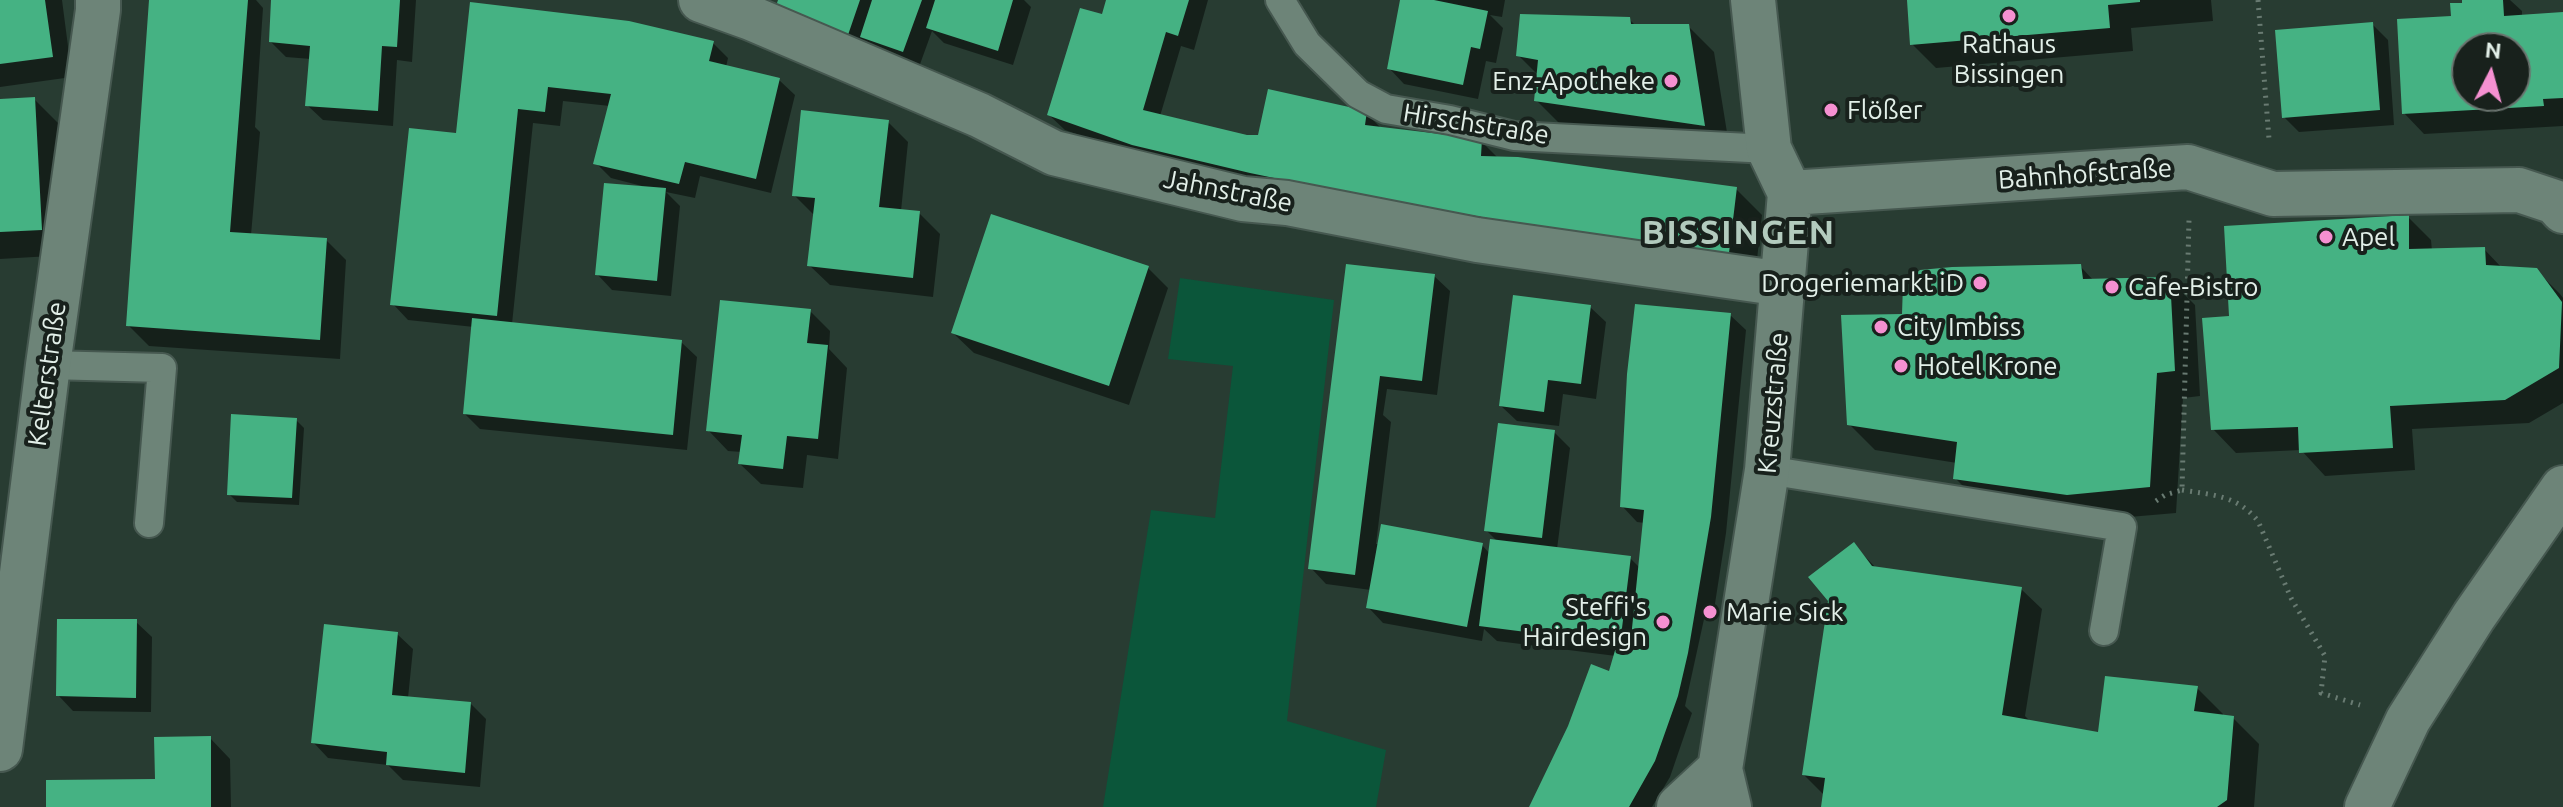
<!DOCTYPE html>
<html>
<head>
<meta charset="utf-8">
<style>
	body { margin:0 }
	#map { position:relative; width:2563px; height:807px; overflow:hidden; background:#283c32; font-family:Ubuntu,sans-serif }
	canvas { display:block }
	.north { position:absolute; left:2451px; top:32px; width:80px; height:80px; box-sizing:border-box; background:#18211c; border:2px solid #69736e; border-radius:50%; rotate:6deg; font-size:22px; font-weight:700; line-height:32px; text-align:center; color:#e2efe8 }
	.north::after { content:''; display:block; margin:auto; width:28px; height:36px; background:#f590d1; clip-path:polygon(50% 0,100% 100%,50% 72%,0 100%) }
</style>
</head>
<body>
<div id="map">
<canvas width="2563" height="807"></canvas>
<div class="north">N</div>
</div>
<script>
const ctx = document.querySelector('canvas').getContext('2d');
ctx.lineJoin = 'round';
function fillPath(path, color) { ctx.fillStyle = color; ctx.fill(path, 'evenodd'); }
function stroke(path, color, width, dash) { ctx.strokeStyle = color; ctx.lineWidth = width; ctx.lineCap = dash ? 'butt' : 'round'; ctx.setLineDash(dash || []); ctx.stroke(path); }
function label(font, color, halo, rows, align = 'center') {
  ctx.font = font + ' Ubuntu,sans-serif'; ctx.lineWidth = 8; ctx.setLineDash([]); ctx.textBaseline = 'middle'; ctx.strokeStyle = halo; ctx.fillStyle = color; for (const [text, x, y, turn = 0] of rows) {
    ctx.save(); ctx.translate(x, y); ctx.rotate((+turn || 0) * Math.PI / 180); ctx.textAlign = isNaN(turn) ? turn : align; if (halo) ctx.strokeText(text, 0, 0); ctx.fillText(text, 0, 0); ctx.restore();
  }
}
fillPath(new Path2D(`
	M1180 278 1334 300 1287 721 1386 750 1376 807H1103L1151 510 1215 518 1233 366 1168 359Z`), '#0b563a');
fillPath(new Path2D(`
	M0 0H62L72 77 0 87Z
	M151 0H256L263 8 255 127 260 132 251 235 326 240 346 260 340 359 149 346 128 325Z
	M273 0H416L412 62 397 60 393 126 323 120 307 105 311 59 286 57 271 42Z
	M780 0H1024L1031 7 1013 65 944 43 932 31 919 67 877 52 866 41 863 49Z
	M1108 0H1208L1194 50 1181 46 1160 116 1247 137H1260L1366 113 1382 129 1481 141 1497 157 1736 189 1762 215 1754 286 1148 159 1065 130 1049 115 1103 16Z
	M1403 0H1505L1502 17 1490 15 1503 28 1496 63 1486 61 1478 99 1404 84 1389 68Z
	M1909 0H2211L2213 21 2131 28 2133 51 1936 68 1912 44Z
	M2464 0H2510L2522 11V17L2563 14V126L2424 134 2404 113 2453 18 2464 5ZM2467 48H2515V96H2467Z
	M471 4 713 43 728 58 726 67 779 80 795 95 771 193 700 176 695 198 666 192 680 206 671 296 612 290 597 274 642 186 611 178 596 163 610 106 563 101 560 126 533 123 512 324 681 342 697 357 687 450 480 429 465 414 474 327 408 320 393 304 458 135Z
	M1629 19 1636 26H1688L1714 52 1730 151 1562 126 1536 100 1538 75 1518 55Z
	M2372 24 2388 40 2394 125 2299 132 2284 117Z
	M34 99 60 125 68 255 0 259V101Z
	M888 122 908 142 901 211 919 213 940 234 933 297 830 285 809 265 815 216 794 195Z
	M2408 217 2431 240 2432 251 2484 249 2502 268 2536 270 2560 294 2563 298V403L2529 423 2412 429 2415 470 2325 476 2301 450 2236 453 2213 429 2231 318Z
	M1348 266 1434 276 1450 291 1437 395 1387 389 1383 415 1391 422 1376 544 1482 545 1490 554 1497 541 1486 530 1554 432 1570 448 1557 549 1630 558 1640 568 1645 523 1637 522 1622 506 1730 315 1746 330 1726 533 1714 610H1706L1685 706 1692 713 1670 777 1652 807H1531L1618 676 1616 656 1497 641 1484 629 1482 641 1383 623 1368 607 1371 590 1326 584 1311 568Z
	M2080 266 2094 281 2169 279 2195 305 2200 396 2183 398 2176 513 2094 520 1981 504 1955 478 1957 463 1875 450 1849 424 1904 316Z
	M1148 268 1168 288 1129 405 974 353 953 333Z
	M1590 307 1606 322 1596 399 1563 394 1559 426 1517 421 1501 406Z
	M810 311 830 331 829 349 847 368 838 459 807 455 803 488 761 484 740 464 742 452 728 451 708 430Z
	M296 420 304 428 299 505 237 502 229 494Z
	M1854 545 1877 569 2021 589 2042 609 2025 716 2031 722 2100 734 2197 688 2223 714 2222 717 2233 718 2259 744 2254 807H1823L1824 795 1804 775Z
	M136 622 152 637 151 712 73 711 58 695Z
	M397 634 413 649 408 698 470 703 486 719 480 787 403 780 388 765 328 758 313 742Z
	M210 738 230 759 231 807H48L157 781Z`), '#0007');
fillPath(new Path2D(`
	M0 0H45L53 57 0 64Z
	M149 0H248L230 232 327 238 320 340 126 326Z
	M271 0H400L397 47 382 46 378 111 305 106 310 46 269 42Z
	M778 0H860L848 35 776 6Z
	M872 0H922L903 52 860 37Z
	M935 0H1013L998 51 926 28Z
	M1106 0H1189L1178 36 1166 32 1143 110 1247 135H1258L1268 89 1367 111 1365 125 1482 139 1481 156 1518 157 1737 187 1728 261 1347 193 1250 173 1132 145 1047 115 1080 8 1102 14Z
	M1400 0H1434L1488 11 1480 49 1471 47 1463 85 1387 69Z
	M1907 0H2140V2L2108 5 2110 28 1910 45Z
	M2462 0H2503L2504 16 2563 12V98L2543 99 2544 106 2402 114 2397 19 2451 16 2450 3H2462ZM2467 48H2515V96H2467Z
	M470 2 629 21 714 41 709 61 780 78 756 179 685 162 679 184 593 164 611 94 548 87 545 112 518 109 497 316 390 305 409 128 456 133Z
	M1520 14 1630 17 1631 24H1689L1705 126 1534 101 1538 60 1516 56Z
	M2373 22 2380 110 2282 118 2275 30Z
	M35 97 42 230 0 232V99Z
	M801 110 889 120 879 207 920 211 913 278 807 266 815 198 792 196Z
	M604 183 666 188 657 281 595 275Z
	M991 214 1149 266 1109 386 951 333Z
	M2409 215V249L2485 247 2486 265 2537 268 2562 302 2559 368 2505 400 2390 406 2393 448 2299 453 2298 427 2211 430 2202 318 2229 316 2224 226Z
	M1346 264 1435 274 1422 381 1380 376 1355 575 1308 569Z
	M2081 264 2083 279 2170 277 2175 371 2157 373 2150 487 2067 495 1953 479 1957 442 1847 425 1841 315 1902 314 1903 284 1920 270 1952 267Z
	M1513 295 1591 305 1581 384 1548 380 1544 412 1499 406Z
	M720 300 811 309 807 343 828 345 818 439 787 436 783 469 738 464 742 435 706 431Z
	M1635 304 1731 313 1711 517 1688 653 1678 696 1655 761 1629 807H1529L1568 726 1591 664 1609 671 1616 647 1630 648 1644 510 1620 507 1627 374Z
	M472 318 682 340 673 435 463 414Z
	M231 414 297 418 292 498 227 495Z
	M1498 423 1555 430 1542 538 1484 531Z
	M1381 524 1483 543 1467 627 1366 608Z
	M1490 539 1631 556 1620 644 1479 626Z
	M1854 542 1872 566 2022 587 2002 715 2098 732 2105 676 2198 686 2194 711 2234 716 2227 800 2217 807H1821L1825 778 1802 775 1828 601 1808 577Z
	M57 619H137L136 698 56 696Z
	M324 624 398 632 392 695 471 702 465 773 386 765 387 752 311 743Z
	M211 736V807H46V780L155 779 154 737Z`), '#45b283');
const lane = new Path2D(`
	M1280 0 1307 44 1358 94 1386 109 1450 120 1514 136 1769 149
	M48 365 162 368 149 523
	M1767 470 2122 527 2104 631`);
const street = new Path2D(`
	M701 0 751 18 979 115 1054 153 1243 199 1287 203 1477 240 1783 284
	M1790 193 2188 167 2273 194 2519 190 2555 202 2563 211
	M0 749 48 365 98 10V0
	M1679 807 1720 769
	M1729 807 1720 769 1767 470 1790 193 1769 149 1753 0`);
const secondary = new Path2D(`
	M2367 807 2408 720 2474 616 2563 488`);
stroke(lane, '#465850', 32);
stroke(street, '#465850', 48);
stroke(secondary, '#465850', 48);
stroke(new Path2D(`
	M2258 0 2269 139
	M2182 490C2212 495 2237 495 2258 521L2291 598 2325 656 2321 693 2360 705
	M2156 501 2165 495 2182 490 2189 220`), '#697b72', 5, [2, 6]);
stroke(lane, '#6d8478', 28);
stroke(street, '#6d8478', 44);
stroke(secondary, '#6d8478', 44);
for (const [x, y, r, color] of [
	[2009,16,8,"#f590d1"],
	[1671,81,8,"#f590d1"],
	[1831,110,8,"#f590d1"],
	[2326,237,8,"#f590d1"],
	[1980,283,8,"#f590d1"],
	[2112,287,8,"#f590d1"],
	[1881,327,8,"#f590d1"],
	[1901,366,8,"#f590d1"],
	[1710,612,8,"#f590d1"],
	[1663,622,8,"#f590d1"]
]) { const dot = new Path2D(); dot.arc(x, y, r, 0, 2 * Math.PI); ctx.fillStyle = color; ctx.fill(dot); stroke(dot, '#18211c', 3); }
label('26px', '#e2efe8', '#18211c', [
	["Rathaus",2009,44,"center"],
	["Bissingen",2009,74,"center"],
	["Enz-Apotheke",1655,81,"right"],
	["Flößer",1847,110],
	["Apel",2342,237],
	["Drogeriemarkt iD",1964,283,"right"],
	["Cafe-Bistro",2128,287],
	["City Imbiss",1897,327],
	["Hotel Krone",1917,366],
	["Steffi's",1647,607,"right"],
	["Hairdesign",1647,637,"right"],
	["Marie Sick",1726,612]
], 'left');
label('26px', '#e2efe8', '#18211c', [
	["Hirschstraße",1476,124,9],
	["Bahnhofstraße",2085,174,-4],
	["Jahnstraße",1228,191,11],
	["Kelterstraße",47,374,-82],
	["Kreuzstraße",1773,403,-85]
]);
ctx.letterSpacing = '2px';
label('bold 34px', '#b3cbbe', '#18211c', [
	["BISSINGEN",1739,233]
]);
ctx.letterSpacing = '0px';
</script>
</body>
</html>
